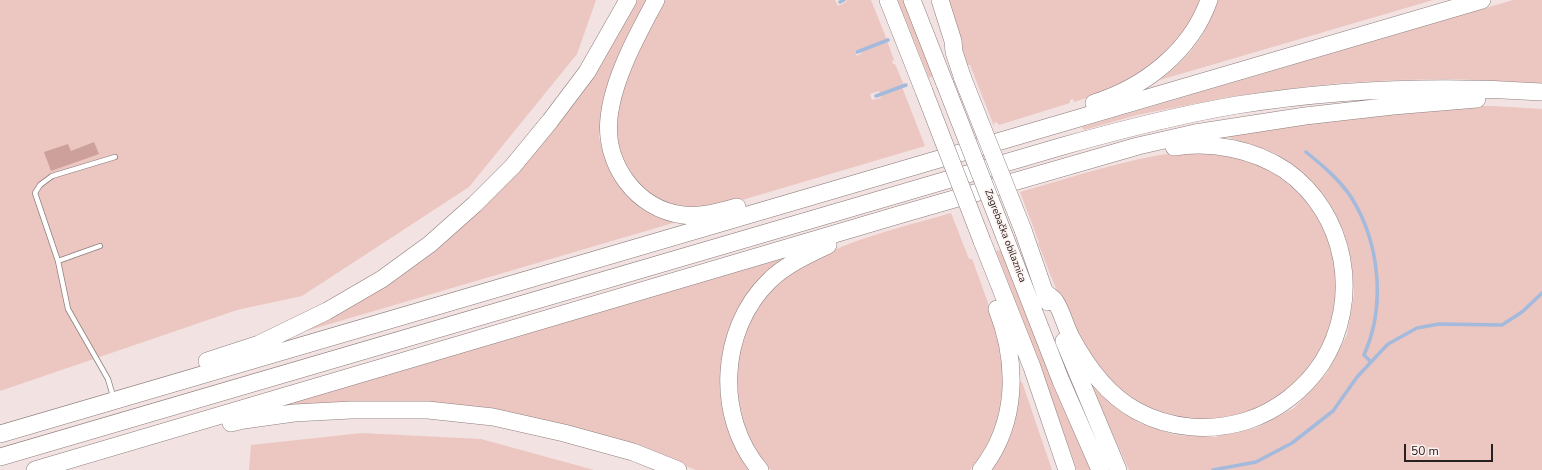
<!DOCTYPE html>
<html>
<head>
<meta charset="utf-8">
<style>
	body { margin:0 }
	#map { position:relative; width:1542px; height:470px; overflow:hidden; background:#f2e2e1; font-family:"Nunito Sans",sans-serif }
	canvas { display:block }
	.scale { position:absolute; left:1404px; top:444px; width:89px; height:18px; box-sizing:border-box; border:2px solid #262020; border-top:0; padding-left:5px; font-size:12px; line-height:14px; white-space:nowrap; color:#262020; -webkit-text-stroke:3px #fdf1ef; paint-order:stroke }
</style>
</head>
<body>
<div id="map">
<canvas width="1542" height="470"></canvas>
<div class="scale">50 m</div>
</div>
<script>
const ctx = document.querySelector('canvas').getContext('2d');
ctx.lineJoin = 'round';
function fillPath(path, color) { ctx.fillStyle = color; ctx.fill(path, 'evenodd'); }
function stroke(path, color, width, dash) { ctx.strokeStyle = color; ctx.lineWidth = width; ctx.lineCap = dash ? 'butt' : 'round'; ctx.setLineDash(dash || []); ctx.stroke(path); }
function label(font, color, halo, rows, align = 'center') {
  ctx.font = font + ' "Nunito Sans",sans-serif'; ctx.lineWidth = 3; ctx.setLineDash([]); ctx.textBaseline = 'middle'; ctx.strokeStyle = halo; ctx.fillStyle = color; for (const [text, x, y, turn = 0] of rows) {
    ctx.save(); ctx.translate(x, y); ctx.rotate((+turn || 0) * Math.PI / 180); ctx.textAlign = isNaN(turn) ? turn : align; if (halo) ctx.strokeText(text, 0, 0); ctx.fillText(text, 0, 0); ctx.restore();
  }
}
fillPath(new Path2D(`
	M0 0H596L577 54 469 187 302 296 237 310 0 391Z
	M635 0H647L625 46 604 96 599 137 606 161 615 178 674 221 673 223 299 333 453 232Z
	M664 0H835L838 6 846 2 847 0H871L887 40 854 51 857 56 862 53 861 51 887 41 894 60 892 61 893 64H895L904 85 880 93 879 91 870 94 872 100 881 98 880 95 902 87 925 146 725 205 684 209 659 200 640 187 625 167 615 136 620 95 631 68Z
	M898 0H903L933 76 929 78Z
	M945 0H1201L1190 24 1169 51 1136 76 1098 94 1074 102 1073 99 1070 100V103L999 125 997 122 994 123V126L970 65H967Z
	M1217 0H1433L1160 80C1178 66 1197 48 1207 26 1210 18 1213 9 1217 0Z
	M1513 0H1542V83L1450 79 1397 80 1341 83 1278 90 1223 98 1137 115 1084 130 1082 127Z
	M1460 106H1492L1542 109V470H1129L1089 382 1099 393 1118 410 1139 423 1175 435 1215 437 1256 428 1294 408 1327 373 1347 335 1354 295 1351 259 1344 232 1325 198 1302 174 1277 154 1228 137 1230 136 1278 127Z
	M1180 152C1199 152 1218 152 1236 156 1259 162 1280 176 1297 192 1390 282 1307 442 1180 417 1150 411 1118 395 1100 370 1072 331 1055 287 1038 243L1039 242 1037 237 1020 192C1073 177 1126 159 1180 152Z
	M951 213 969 259H972C1000 334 1026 399 970 470H771C748 447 737 413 737 381 737 375 736 367 737 360 755 257 866 238 951 213Z
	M1001 250 1062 404 1091 470H1077L1036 354 996 251Z
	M778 259 781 260C773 268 764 275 756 283 748 292 742 303 737 314 712 365 715 424 750 470H696L628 444 574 427 276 407Z
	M1020 382H1022L1052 470H990C1010 439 1017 419 1020 382Z
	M362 433 481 439 594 470H249L251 445Z`), '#ecc6c1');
stroke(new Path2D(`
	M840 2 844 0
	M857 52 888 40
	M876 96 906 85
	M1306 152C1322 165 1339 179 1351 197 1380 243 1386 306 1364 355L1371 362
	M1213 470 1256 462 1292 443 1333 411 1357 377 1388 344 1417 328 1439 324 1502 325 1522 312 1542 293`), '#a4badc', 3.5);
fillPath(new Path2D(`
	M94 142 99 154 51 171 44 152 68 144 71 151Z`), '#cda09b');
const service = new Path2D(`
	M58 261 100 246
	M113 396 108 379 68 309 58 261 35 193 40 185 52 176 115 157`);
const motorway = new Path2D(`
	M656 0C637 35 613 79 609 118 604 164 636 209 683 215 701 217 719 212 737 207
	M888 0 924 91
	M912 0 945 84
	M940 0 953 41 954 52 963 79
	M1094 103C1145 87 1191 51 1209 0
	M1023 230 1048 302
	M1004 235 1061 381 1100 470
	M982 241 1032 367 1067 470
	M1045 292C1048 295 1053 298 1055 301 1062 311 1065 326 1071 337 1087 367 1107 395 1137 411 1170 429 1210 432 1246 421 1277 411 1304 390 1322 363 1362 300 1347 213 1285 170 1253 149 1211 141 1174 147
	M1064 341 1118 470
	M207 361 259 344 327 311 382 279 430 244 475 204 513 166 550 121 587 72 628 0
	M231 423 244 420 294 413 351 410H428L493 417 564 433 633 452 678 470
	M0 434 1482 0
	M0 457 1063 146C1120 130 1178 115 1237 105 1338 89 1440 85 1542 92
	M35 470 902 214 1138 146 1195 133 1305 116 1393 106 1477 99
	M760 470C715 417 719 330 769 281 785 265 807 255 828 245
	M981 470C1018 423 1018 363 997 309`);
stroke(service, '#8d7f7d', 6);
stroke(motorway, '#8d7f7d', 18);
stroke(service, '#fff', 4.5);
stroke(motorway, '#fff', 17);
const motorwayBridge = new Path2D(`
	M963 79 1023 230
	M945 84 1004 235
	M924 91 982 241`);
stroke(motorwayBridge, '#8d7f7d', 18, []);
stroke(motorwayBridge, '#fff', 17);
label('10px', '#262020', '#fdf1ef', [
	["Zagrebačka obilaznica",1005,236,69]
]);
</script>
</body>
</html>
